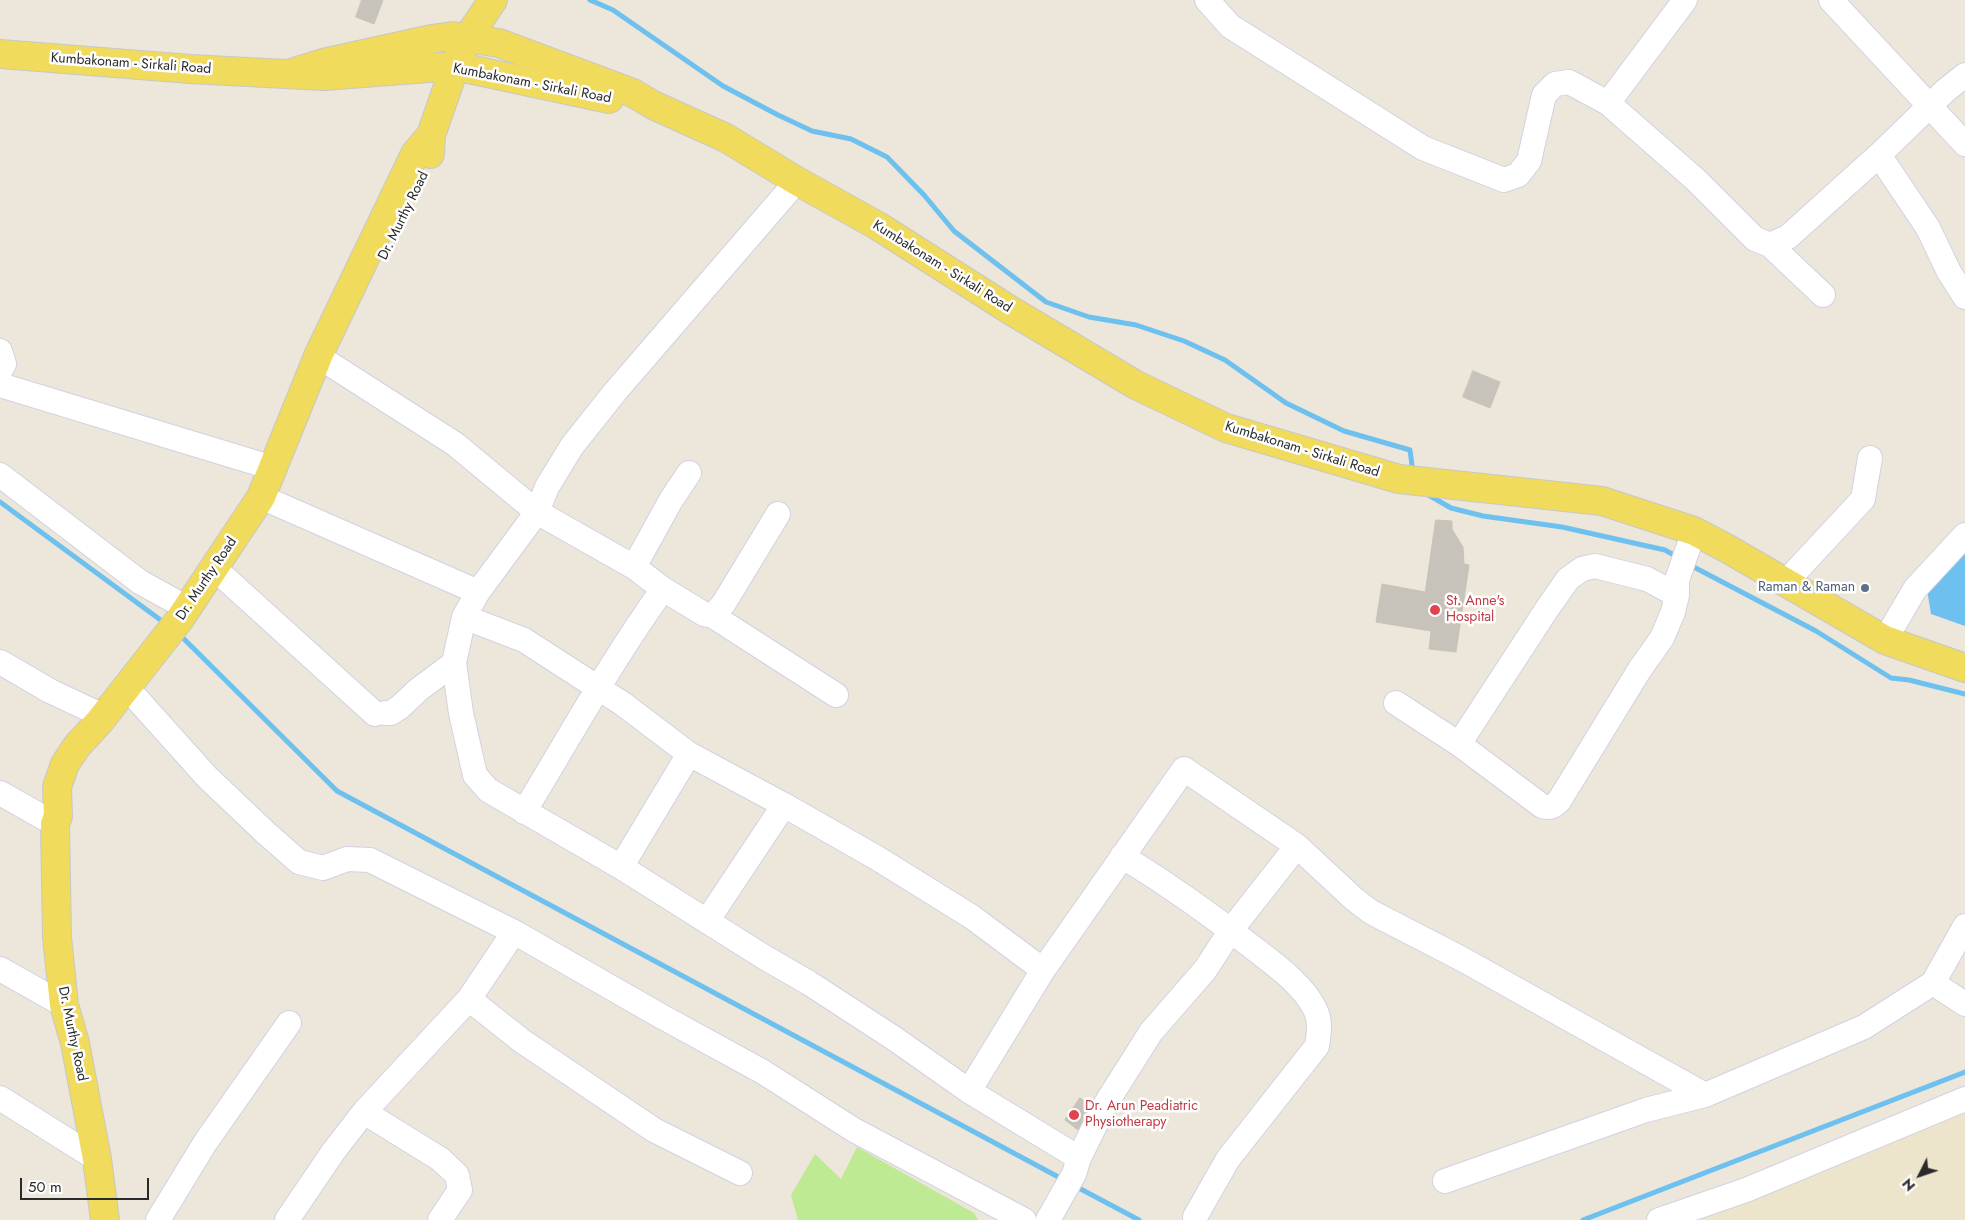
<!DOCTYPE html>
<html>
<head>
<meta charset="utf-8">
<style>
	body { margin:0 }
	#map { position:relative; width:1965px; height:1220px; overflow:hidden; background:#ece6db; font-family:Jost,sans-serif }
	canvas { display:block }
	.north { position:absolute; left:1895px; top:1150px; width:50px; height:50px; -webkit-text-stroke:4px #fff; paint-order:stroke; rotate:229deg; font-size:14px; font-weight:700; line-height:20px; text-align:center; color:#2a2a2a }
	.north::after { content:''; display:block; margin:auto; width:18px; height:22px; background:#2a2a2a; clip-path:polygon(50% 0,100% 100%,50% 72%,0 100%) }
	.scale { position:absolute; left:20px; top:1178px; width:129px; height:22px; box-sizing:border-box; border:2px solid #2a2a2a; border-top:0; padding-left:6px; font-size:15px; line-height:18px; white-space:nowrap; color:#2a2a2a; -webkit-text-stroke:4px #fff; paint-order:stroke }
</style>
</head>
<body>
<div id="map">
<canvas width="1965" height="1220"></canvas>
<div class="north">N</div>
<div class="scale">50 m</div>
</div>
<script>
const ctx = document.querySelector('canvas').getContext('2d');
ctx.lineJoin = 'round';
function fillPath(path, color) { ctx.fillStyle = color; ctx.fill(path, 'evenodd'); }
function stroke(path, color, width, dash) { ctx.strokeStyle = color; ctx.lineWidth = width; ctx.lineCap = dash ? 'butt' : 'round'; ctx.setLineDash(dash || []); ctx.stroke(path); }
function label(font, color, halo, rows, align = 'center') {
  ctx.font = font + ' Jost,sans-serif'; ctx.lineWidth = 5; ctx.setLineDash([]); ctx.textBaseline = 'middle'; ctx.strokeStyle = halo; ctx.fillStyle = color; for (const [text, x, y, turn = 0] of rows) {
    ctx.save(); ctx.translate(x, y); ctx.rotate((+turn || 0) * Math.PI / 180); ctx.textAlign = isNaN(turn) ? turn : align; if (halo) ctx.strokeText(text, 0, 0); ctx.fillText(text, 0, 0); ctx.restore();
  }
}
fillPath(new Path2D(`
	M1965 1111V1220H1701L1823 1172Z`), '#ede5cb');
fillPath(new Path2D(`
	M857 1147 974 1213 978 1220H798L791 1195 815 1154 841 1179Z`), '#bdea93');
fillPath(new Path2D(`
	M1965 539V626L1931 614 1926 583Z`), '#6ec0ee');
stroke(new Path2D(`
	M590 0 613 10 723 86 778 115 812 131 851 139 887 157 924 195 954 231 1046 302 1089 317 1136 325 1184 341 1225 360 1286 403 1344 431 1410 450 1413 473
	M1425 493 1451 508 1483 516 1562 527 1665 550 1679 558
	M0 502 166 624
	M1688 564 1816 631 1891 678 1909 680 1965 694
	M179 634 337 791 1064 1180
	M1075 1186 1139 1220
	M1583 1220 1965 1072`), '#6ec0ee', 5);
const building = new Path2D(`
	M362 0H383L374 24 356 17Z
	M1473 371 1500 382 1490 408 1463 397Z
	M1436 520 1452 521V529L1463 547 1464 564 1469 565 1456 652 1429 649 1431 631 1376 622 1382 584 1425 592Z
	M1080 1098 1093 1107 1078 1130 1065 1120Z`);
fillPath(building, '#c7c3bb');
stroke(building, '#c7c2b5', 1);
const minor = new Path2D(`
	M1207 0 1230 26 1423 148 1504 180 1518 175 1529 161 1544 95 1555 84 1569 82 1608 103 1696 180 1755 239 1770 245 1788 237 1879 155 1928 228 1949 272 1965 297
	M1831 0 1965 144
	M1608 103 1685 0
	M1879 155 1945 91 1965 75
	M797 181 615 392 572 446 547 487 537 512 478 592 464 617 454 663 461 713 475 775 488 790 621 867 764 957 809 983 895 1039 969 1091 1079 1158
	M1770 245 1823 295
	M0 351 4 364 0 371
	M327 362 455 444 537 512 634 567 663 589 704 614 713 616 724 603 778 514
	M0 385 273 468
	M0 475 140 582 187 608
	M261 497 478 592
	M634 567 671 500 689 473
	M214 568 375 714
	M1785 583 1863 499 1870 458
	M713 616 836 695
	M464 617 524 640 623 704 689 754 784 805 877 858 972 917 1043 970
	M1885 640 1915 589 1965 535
	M0 662 50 691 103 716
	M126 689 138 700 207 777 266 833 299 862 323 868 347 859 370 860 514 932 659 1015 763 1072 854 1130 1024 1220
	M1396 703 1459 744 1542 806C1550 808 1553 807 1559 801L1640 669 1662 638 1673 612 1677 595V580L1694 531
	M385 713H391L400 707 418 690 454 663
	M1459 744 1547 609 1568 579 1582 569 1595 566 1647 579 1677 595
	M0 793 55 824
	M524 812C569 738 612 660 663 589
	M1122 856C1169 885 1213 916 1256 950 1277 966 1303 985 1315 1009 1321 1021 1319 1033 1317 1046L1228 1159 1195 1217
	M621 867 689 754
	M707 921 784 805
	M0 969 64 1005
	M1933 983 1965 1004
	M469 999 522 1041 654 1130 740 1173
	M969 1091 1043 970 1184 769 1297 846 1354 899 1371 912 1462 959 1705 1095
	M0 1098 97 1159
	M364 1112 440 1159 457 1175 460 1190 440 1220
	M1445 1181 1646 1110 1705 1095 1864 1027 1933 983 1965 926
	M158 1220 205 1143 289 1023
	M287 1220 333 1152 364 1112 469 999 514 932
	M1048 1220 1074 1174 1079 1158 1105 1105 1151 1032 1205 970 1231 930 1297 846
	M1659 1220 1746 1190 1965 1099`);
const major = new Path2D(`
	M0 54 190 69 324 76 455 66 609 99
	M291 73 323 63 432 39 453 36 499 43 633 93 653 105 726 138 797 181 878 226 1010 310 1136 385 1226 428 1399 479 1602 501 1694 531 1728 549 1885 640 1965 668
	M430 154 431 135 455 66 468 37 493 0
	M105 1220 97 1159 75 1043 64 1005 57 937 55 824 58 816 57 787 65 764 77 746 100 721 180 619 261 497 319 354 415 154 431 135`);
stroke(minor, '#d1d2e2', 26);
stroke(major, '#c8c8c8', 30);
stroke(minor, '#fff', 24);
stroke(major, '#f0db5c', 28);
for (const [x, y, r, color] of [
	[1865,588,5,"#5c6f8a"],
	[1435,610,6,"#e0444e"],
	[1074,1115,6,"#e0444e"]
]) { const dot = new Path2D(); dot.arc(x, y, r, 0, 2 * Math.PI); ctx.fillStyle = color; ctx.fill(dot); stroke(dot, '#fff', 2); }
label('14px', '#2a2a2a', '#fff', [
	["Kumbakonam - Sirkali Road",131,64,4],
	["Kumbakonam - Sirkali Road",532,84,11],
	["Dr. Murthy Road",404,216,-64],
	["Kumbakonam - Sirkali Road",942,267,32],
	["Kumbakonam - Sirkali Road",1302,450,17],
	["Dr. Murthy Road",207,579,-56],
	["Dr. Murthy Road",72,1034,78]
]);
label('14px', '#4e5e75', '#fff', [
	["Raman & Raman",1855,588]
], 'right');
label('14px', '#be3a42', '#fff', [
	["St. Anne's",1446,602],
	["Hospital",1446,618],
	["Dr. Arun Peadiatric",1085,1107],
	["Physiotherapy",1085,1123]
], 'left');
</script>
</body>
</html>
